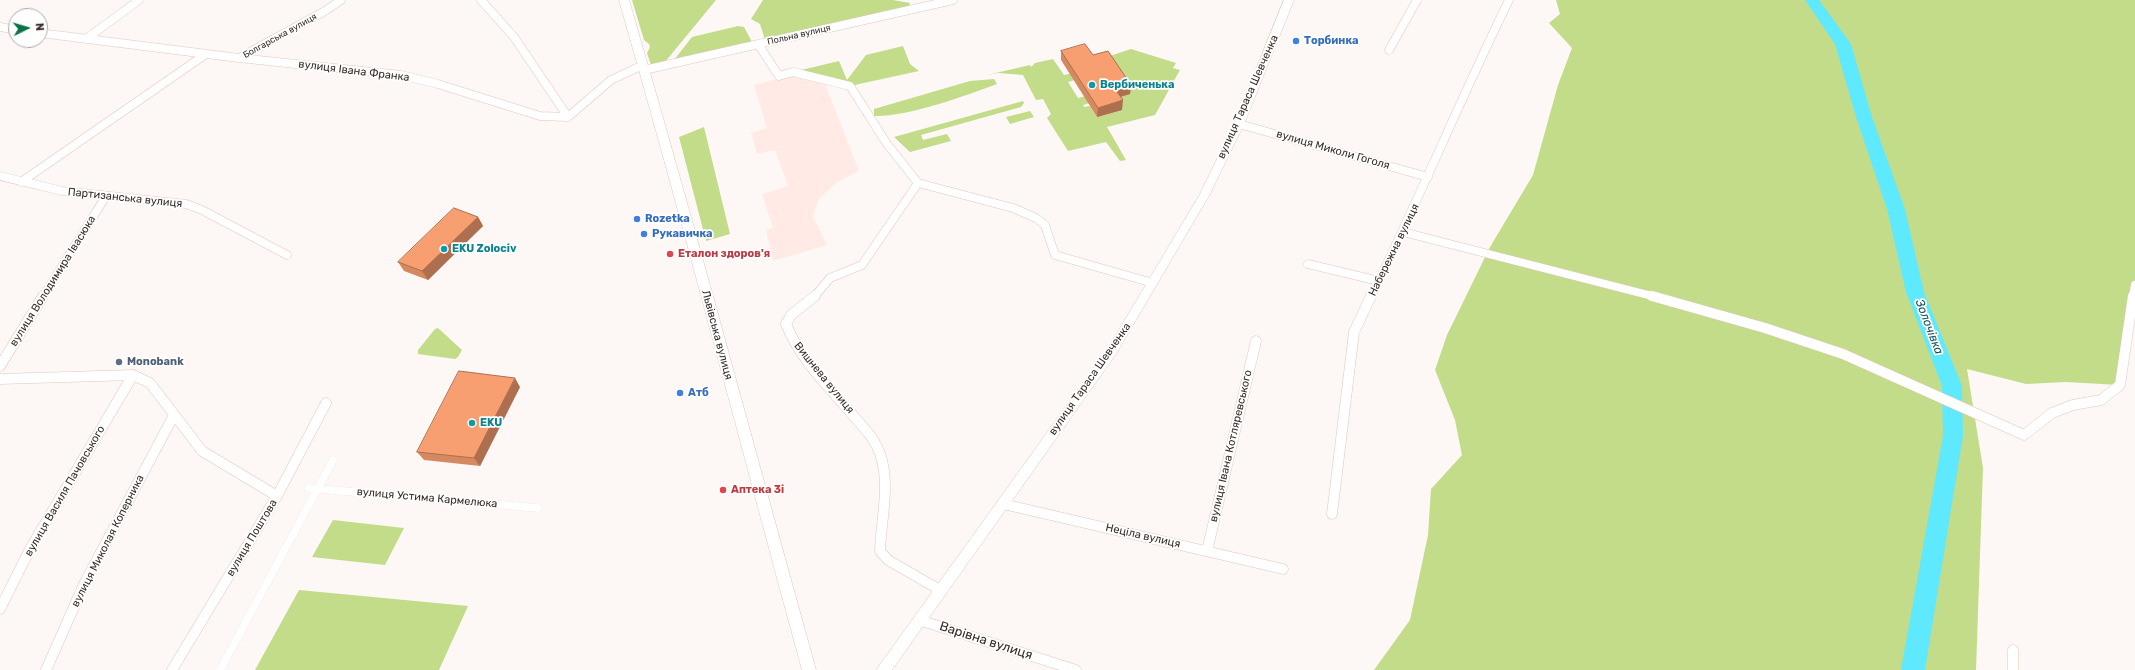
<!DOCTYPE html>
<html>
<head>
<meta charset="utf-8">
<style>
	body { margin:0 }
	#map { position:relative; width:2135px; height:670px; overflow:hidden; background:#fdf8f5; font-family:Rubik,sans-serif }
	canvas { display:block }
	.north { position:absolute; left:8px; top:8px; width:40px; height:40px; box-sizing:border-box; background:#fff; border:1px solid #afaba9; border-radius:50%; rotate:85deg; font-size:11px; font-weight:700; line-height:16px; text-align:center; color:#382d28 }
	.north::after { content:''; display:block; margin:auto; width:14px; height:18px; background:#0a7249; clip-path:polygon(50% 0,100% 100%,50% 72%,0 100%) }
</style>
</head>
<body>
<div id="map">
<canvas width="2135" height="670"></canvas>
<div class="north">N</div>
</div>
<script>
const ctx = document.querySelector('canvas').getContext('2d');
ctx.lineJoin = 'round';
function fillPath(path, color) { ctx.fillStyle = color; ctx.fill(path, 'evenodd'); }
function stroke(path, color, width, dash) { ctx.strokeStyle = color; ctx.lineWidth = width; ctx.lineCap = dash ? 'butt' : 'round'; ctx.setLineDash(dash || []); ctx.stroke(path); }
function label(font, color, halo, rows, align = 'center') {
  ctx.font = font + ' Rubik,sans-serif'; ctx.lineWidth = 3.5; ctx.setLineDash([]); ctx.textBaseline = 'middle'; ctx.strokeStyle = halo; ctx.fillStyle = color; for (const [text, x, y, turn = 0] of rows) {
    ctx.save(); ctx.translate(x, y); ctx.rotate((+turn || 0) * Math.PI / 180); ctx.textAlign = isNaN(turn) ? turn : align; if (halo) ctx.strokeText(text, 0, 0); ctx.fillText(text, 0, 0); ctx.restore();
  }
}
fillPath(new Path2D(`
	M794 75 825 84 859 171 836 183 819 199 813 216 827 245 773 261 766 230 773 228 762 194 788 186 775 150 757 154 751 133 767 128 754 85Z`), '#ffeae5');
fillPath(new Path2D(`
	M632 0H716L665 62 651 65 647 53 650 47 649 44 644 40Z
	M763 0H893L910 3 909 7 765 40 760 24 751 19Z
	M1556 0H2135V285L2120 385 2066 382 2026 384 1967 369 1983 468 1976 670H1374L1410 620 1428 535 1431 489 1462 455 1455 420 1435 370 1447 335 1490 247 1533 175 1558 85 1572 48 1549 23 1560 14Z
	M738 26 744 27 752 42 674 60 692 37Z
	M903 46 910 64 919 71 850 86 793 72 839 61 847 80 866 55Z
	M1131 49 1176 63 1173 68 1180 70 1155 115 1107 127 1126 160 1120 161 1106 142 1068 151 1047 118 1051 114 1043 99 1036 100 1023 75 998 73 987 75 1030 65 1031 67 1035 63 1053 59 1064 75 1085 70 1089 76 1068 82 1078 98 1100 92 1104 99 1083 105 1084 107 1090 106 1097 117 1122 110 1115 98 1130 94 1122 83 1125 82 1107 57Z
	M994 79 997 84C965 96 907 117 874 116V109L970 81Z
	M1023 101 1024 103 1021 107 921 135 923 140 947 134 951 141 910 152 894 137Z
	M1030 111 1034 117 1010 124 1006 117Z
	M704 127 730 234 706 241 679 137Z
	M438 328 462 350 458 357 455 359 418 354V350L435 329Z
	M333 520 404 528 385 565 312 557Z
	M299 590 468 606 439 670H255Z`), '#c2dc89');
fillPath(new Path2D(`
	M1805 0H1819L1851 44 1872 117 1905 209 1924 292 1962 386 1963 436 1925 670H1901L1943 436 1942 386 1906 292 1887 209 1856 117 1835 44Z`), '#5fe9fe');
const pedestrian = new Path2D(`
	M308 488 538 508
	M220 670 333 460`);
const minorFar1 = new Path2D(`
	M481 0 514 37 568 117
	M0 27 16 30
	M40 33 239 58 401 75 438 84 540 116 568 117
	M86 39 139 0
	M758 44 779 76 793 72 850 86 887 144 918 183 1013 208 1036 218 1045 225 1055 255 1153 283
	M1389 50 1417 0
	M239 58 325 11 341 0
	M644 70 953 0
	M568 117 611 80 643 65
	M1239 124 1428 177
	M0 176 62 191 186 204 202 210 287 255
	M21 182 206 54
	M1403 232 1656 297
	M1308 264 1379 281
	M43 297 106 196
	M814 297 830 278 862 265 918 183
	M1371 297C1419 199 1461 98 1509 0
	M2133 297 2135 285`);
const minor = new Path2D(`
	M815 296 791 315 786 324C800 359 826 384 850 412 862 426 876 439 881 457 890 486 881 521 880 551L888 560 940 590
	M1652 296 1765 328 1843 354 2024 435 2052 413 2073 405 2101 400 2120 385 2133 296
	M0 366 43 296
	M0 379 133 375 150 383 202 451 277 496
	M1003 504 1283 569
	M1332 514 1354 332 1371 296
	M1207 551 1256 341
	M0 609 30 549 133 375
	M919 620 1076 670
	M2013 650V670
	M46 670 85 582 174 415
	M172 670 277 496 326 403`);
const secondary = new Path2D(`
	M619 0H629C694 222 754 447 816 670H802C741 447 683 222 619 0Z
	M1284 0H1294L1244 124 1210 194 1116 354 892 670H876L1108 348 1200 194 1234 124Z`);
stroke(pedestrian, '#e3c7b9', 8);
stroke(minorFar1, '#e3c7b9', 9);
stroke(minor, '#e3c7b9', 11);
stroke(secondary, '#e3c7b9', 1);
stroke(pedestrian, '#fff', 8);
stroke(minorFar1, '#fff', 8);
stroke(minor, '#fff', 10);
fillPath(secondary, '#fff');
fillPath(new Path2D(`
	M1061 51 1131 85 1130 94 1121 97 1122 110 1097 117 1061 60Z
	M478 217 483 226 428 280 404 271 398 262Z
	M520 387 480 466 424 460 417 452Z`), '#d48961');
fillPath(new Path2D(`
	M1131 85 1130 94 1115 98V89Z
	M1123 100 1122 110 1097 117 1098 108Z
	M478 217 483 226 428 280 422 271Z
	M515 378 520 387 480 466 474 458Z`), '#ad6f4f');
const building = new Path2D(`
	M1085 44 1093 55 1108 51 1131 85 1115 89 1123 100 1098 108 1061 51Z
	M454 208 478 217 422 271 398 262Z
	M459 371 515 378 474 458 417 452Z`);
fillPath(building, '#f79f71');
stroke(building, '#ad6f4f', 1);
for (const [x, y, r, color] of [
	[1296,41,4,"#3f7fe0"],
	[1092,85,4,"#0f9aa8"],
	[637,219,4,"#3f7fe0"],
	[644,234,4,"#3f7fe0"],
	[444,249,4,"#0f9aa8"],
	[670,254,4,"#e0444e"],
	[119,362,4,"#5c6f8a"],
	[680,393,4,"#3f7fe0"],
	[472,423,4,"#0f9aa8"],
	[723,490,4,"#e0444e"]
]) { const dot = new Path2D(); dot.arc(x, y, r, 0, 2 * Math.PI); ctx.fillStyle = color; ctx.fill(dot); stroke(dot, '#fff', 1.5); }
label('9px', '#382d28', '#fff', [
	["Польна вулиця",799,35,-13],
	["Болгарська вулиця",280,36,-29]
]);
label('bold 11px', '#366cbe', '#fff', [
	["Торбинка",1304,41],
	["Rozetka",645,219],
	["Рукавичка",652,234],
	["Атб",688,393]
], 'left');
label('11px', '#382d28', '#fff', [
	["вулиця Івана Франка",354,71,7],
	["вулиця Тараса Шевченка",1248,97,-66],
	["вулиця Миколи Гоголя",1333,150,16],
	["Партизанська вулиця",125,198,6],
	["Набережна вулиця",1394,250,-64],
	["вулиця Володимира Івасюка",53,281,-58],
	["Львівська вулиця",717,335,75],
	["Вишнева вулиця",824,378,51],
	["вулиця Тараса Шевченка",1090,379,-55],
	["вулиця Івана Котляревського",1231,446,-77],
	["вулиця Василя Пачовського",65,491,-60],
	["вулиця Устима Кармелюка",427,498,5],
	["Неціла вулиця",1143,536,13],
	["вулиця Поштова",252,538,-59],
	["вулиця Миколая Коперника",108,541,-63]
]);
label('bold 11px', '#0d838f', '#fff', [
	["Вербиченька",1100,85],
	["EKU Zolociv",452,249],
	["EKU",480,423]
], 'left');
label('bold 11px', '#be3a42', '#fff', [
	["Еталон здоров'я",678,254],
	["Аптека 3і",731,490]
], 'left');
label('bold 11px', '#4e5e75', '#fff', [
	["Monobank",127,362]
], 'left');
label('italic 12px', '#145058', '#fff', [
	["Золочівка",1929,327,69]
]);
label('13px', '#382d28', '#fff', [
	["Варівна вулиця",986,641,18]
]);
</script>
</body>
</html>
